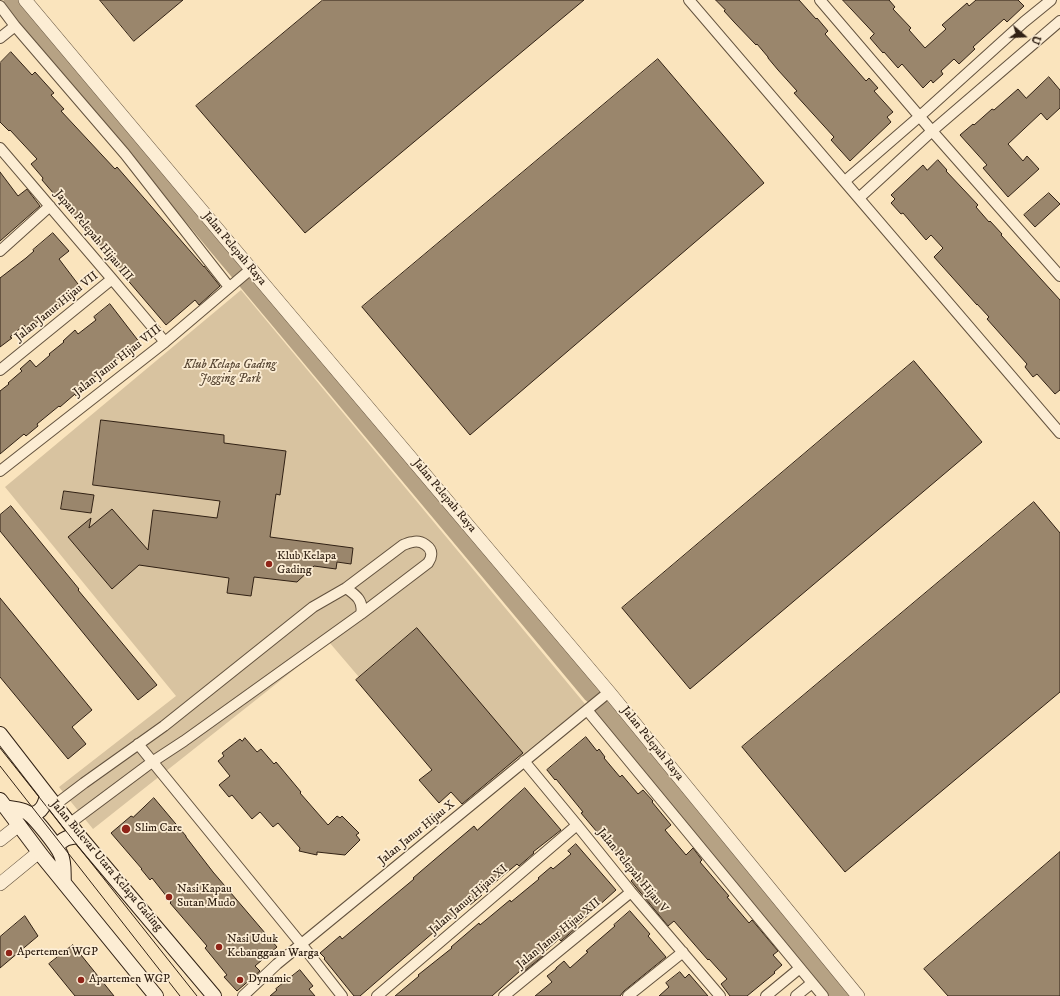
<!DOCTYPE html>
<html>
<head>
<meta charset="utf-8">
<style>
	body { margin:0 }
	#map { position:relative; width:1060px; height:996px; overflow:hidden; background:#fae4bd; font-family:"IM FELL DW Pica",serif }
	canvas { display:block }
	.north { position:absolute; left:1004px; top:16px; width:40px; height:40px; -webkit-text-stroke:3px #fcedd4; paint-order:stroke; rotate:109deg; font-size:11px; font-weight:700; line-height:16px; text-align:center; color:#312114 }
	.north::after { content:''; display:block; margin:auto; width:14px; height:18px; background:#312114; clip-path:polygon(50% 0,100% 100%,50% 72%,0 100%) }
</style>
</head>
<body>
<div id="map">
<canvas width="1060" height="996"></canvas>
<div class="north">U</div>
</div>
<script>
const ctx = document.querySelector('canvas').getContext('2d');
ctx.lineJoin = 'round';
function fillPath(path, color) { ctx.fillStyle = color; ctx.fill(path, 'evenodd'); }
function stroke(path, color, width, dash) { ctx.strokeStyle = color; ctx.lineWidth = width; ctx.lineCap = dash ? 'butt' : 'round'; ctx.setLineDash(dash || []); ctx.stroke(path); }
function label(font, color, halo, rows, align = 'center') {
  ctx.font = font + ' "IM FELL DW Pica",serif'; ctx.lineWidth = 3.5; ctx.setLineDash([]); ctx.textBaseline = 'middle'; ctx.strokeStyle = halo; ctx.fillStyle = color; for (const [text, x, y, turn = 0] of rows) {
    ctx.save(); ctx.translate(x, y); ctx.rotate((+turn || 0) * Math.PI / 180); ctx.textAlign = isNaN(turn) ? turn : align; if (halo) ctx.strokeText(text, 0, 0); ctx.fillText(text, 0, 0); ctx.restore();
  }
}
fillPath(new Path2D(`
	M241 290 585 704 465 801 329 642 93 829 59 787 176 696 5 487Z`), '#d8c3a0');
stroke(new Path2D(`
	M14 0 593 693
	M605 708 843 996`), '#b6a284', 21);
const building = new Path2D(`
	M100 0H183L134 41Z
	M323 0H584L305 233 196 106Z
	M716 0H799L816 19 817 18 828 31 825 34 852 65 866 81 869 78 878 88 874 91 893 112 887 117 891 122 850 161 831 140 834 137 794 93 797 91 778 70 768 58V57L757 44 756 45 734 22 724 11 725 10Z
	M843 0H889L895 7 893 9 911 28 909 30 925 48 946 29 942 25 967 3 969 6 976 0H1018L1024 6 1007 22 1004 19 973 47 975 49 959 64 954 59 941 71 943 74 933 83 931 80 923 88 902 64 898 68 884 52 883 53 870 38 874 34Z
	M11 52 32 75 35 72 54 93 51 95 64 109 61 111 115 169 117 167 204 267V266L220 286 199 305 195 300 166 325 42 180 43 178 31 164 37 159 10 130 9 131 0 122V63Z
	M658 59 764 183 470 435 362 307Z
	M1049 77 1060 90V108L1047 120 1041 113 1008 144 1023 161 1027 156 1039 169 1008 197 983 168 987 165 960 135 973 124 974 125 992 109 994 110 1018 89 1026 98Z
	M938 160 947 170 946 171 978 205 976 207 989 222 990 221 1002 234 1001 235 1060 300V390L1055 394 1037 374 1033 377 1025 367 1027 364 987 319 989 317 977 304V305L934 257 943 248 931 235 926 240 903 213 901 214 891 203 895 199 891 195 923 165 927 170Z
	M0 172 18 196 27 189 40 206 0 241Z
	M1049 193 1060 204 1035 227 1024 215Z
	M53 233 69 251 59 259 81 288 68 298 70 300 60 307 59 305 28 330 24 325 10 337 12 338 0 347V278L26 258 34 251 33 250Z
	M110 304 140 343 124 355V354L86 384 88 386 76 396 75 394 60 407 59 406 37 424 38 426 26 436 24 434 0 454V391L9 384 8 383 22 371 20 369 30 360 36 367 50 355 49 354 64 342 63 341 75 330 78 334 96 320 94 317Z
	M914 361 982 442 690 689 622 608Z
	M101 420 224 435V443L286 451 280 495 276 494 270 537 353 548 351 564 337 562 336 569 314 566 297 582 254 577 251 596 227 593 229 578 139 565 112 589 68 537 91 518 89 528 112 509 148 550 153 510 217 518 220 501 93 485Z
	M64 491 94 495 91 513 61 509Z
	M1034 502 1060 533V692L845 872 742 747Z
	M11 506 79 589 78 590 157 685 138 700 0 531V515Z
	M0 598 92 710 72 727 86 744 68 759 0 677Z
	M417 628 523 753 462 804 451 792 439 803 419 780 432 770 356 680Z
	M586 737 597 751 599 749 605 757 604 758 620 777 622 775 638 794 643 790 653 801 652 802 671 825 665 830 686 855 693 848 702 860 700 862 729 896 727 897 749 923 752 920 778 951 773 955 782 965 774 972 775 973 747 996H730L721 984 727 979 709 959 708 960 674 921 668 926 631 881 635 877 581 813 583 812 556 779 555 780 547 770Z
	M245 738 257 752 261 749 274 764 276 762 301 792 300 793 328 825 337 816 340 818 342 816 359 833 356 835 360 840 345 855 317 852V855L299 851 300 848 278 823 273 827 260 812 252 819 232 795 229 797 219 785 230 776 218 761 224 756 222 753 240 739 242 741Z
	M525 788 561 830 533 852 534 853 519 866 517 864 481 894 482 895 470 905 469 904 450 920 449 919 360 996H354L324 959 325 958 320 953 340 936 342 939 414 879 413 878 454 843 474 826 477 830Z
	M154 798 186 836V837L213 872 277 947 255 966 260 971 237 991 224 977 227 975 205 948 207 946 170 903 171 902 152 878 150 880 141 869H142L111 833 131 816 133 817Z
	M576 844 616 890 575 927 576 928 561 941 559 939 542 954 543 956 522 973 520 971 492 996H395L419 976 418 975 452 948 451 947 479 923 480 925 510 900 511 902 539 879 538 878 551 867 553 869 571 854 568 851Z
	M1060 852V996H948L924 969Z
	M630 911 650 934 648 936 666 957 624 991 620 996H535L552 982 547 976 556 969V968L564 961 570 968 588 952 586 951 615 926 614 925Z
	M25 916 38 936 0 968V937Z
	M73 945 114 996H75L49 964Z
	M300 970 313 986 309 989 315 996H270L277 990 276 989Z
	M680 972 685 978 689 974 708 996H659L669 987 666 983Z`);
fillPath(building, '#9a866c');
stroke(building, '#312114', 1);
const minor = new Path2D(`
	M689 0 1060 433
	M820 0 932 131 1060 276
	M0 6 15 26 125 154 229 287
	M0 38 15 26
	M0 148 112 279 165 342
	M845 181 920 116 1024 22 1051 0
	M859 198 932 131 1060 21
	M0 251 50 206
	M0 370 112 279
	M0 471 165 342 251 269
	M346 588C356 595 364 601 361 614
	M587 710 823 996
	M138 744 302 945 342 996
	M524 761 577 825 631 892 720 996
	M55 805 84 783 164 726 313 607 346 588 403 545C406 544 410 542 413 542 421 540 433 547 431 556 431 559 429 561 428 563L361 614 184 741 152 762 69 824
	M243 996 277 964 609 692
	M377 996 577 825
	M504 996 631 892
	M628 996 683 952
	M766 996 800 968
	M796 996 812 983`);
const tertiary = new Path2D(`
	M25 0 251 269 609 692 858 996
	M0 840 19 825
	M0 884 39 852`);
const secondary = new Path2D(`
	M0 734 79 836 214 996
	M0 800 42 856 156 996
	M5 807C12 809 20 809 26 812 34 816 58 847 61 855 65 864 63 874 64 883
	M30 814C41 814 45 805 47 795
	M57 847C62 838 69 837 79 836`);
stroke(minor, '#63523e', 12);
stroke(tertiary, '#63523e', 14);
stroke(secondary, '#312114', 16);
stroke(minor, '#fcedd4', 10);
stroke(tertiary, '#fcedd4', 13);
stroke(secondary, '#fcedd4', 14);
stroke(new Path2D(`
	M0 748 197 996
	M0 766 180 996`), '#312114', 1);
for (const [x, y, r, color] of [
	[269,564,4,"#8f2418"],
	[126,829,5,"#8f2418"],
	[169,897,4,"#8f2418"],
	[219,947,4,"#8f2418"],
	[9,953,4,"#8f2418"],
	[81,980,4,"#8f2418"],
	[240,980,4,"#8f2418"]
]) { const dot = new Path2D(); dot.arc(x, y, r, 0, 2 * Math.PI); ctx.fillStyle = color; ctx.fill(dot); stroke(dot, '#fcedd4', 1.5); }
label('12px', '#312114', '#fcedd4', [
	["Japan Pelepah Hijau III",93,236,50],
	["Jalan Pelepah Raya",234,249,50],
	["Jalan Janur Hijau VII",57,307,-39],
	["Jalan Janur Hijau VIII",118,361,-38],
	["Jalan Pelepah Raya",444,496,50],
	["Jalan Pelepah Raya",652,744,51],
	["Jalan Janur Hijau X",417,833,-39],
	["Jalan Bulevar Utara Kelapa Gading",106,866,50],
	["Jalan Pelepah Hijau V",632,871,51],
	["Jalan Janur Hijau XI",469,900,-41],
	["Jalan Janur Hijau XII",559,934,-39]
]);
label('italic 12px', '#5b4a37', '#fcedd4', [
	["Klub Kelapa Gading",230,366],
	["Jogging Park",230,380]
]);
label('12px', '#312114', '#fcedd4', [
	["Klub Kelapa",277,557],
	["Gading",277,571],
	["Slim Care",135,829],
	["Nasi Kapau",177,890],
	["Sutan Mudo",177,904],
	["Nasi Uduk",227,940],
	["Kebanggaan Warga",227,954],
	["Apertemen WGP",17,953],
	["Apartemen WGP",89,980],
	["Dynamic",248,980]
], 'left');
</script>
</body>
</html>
